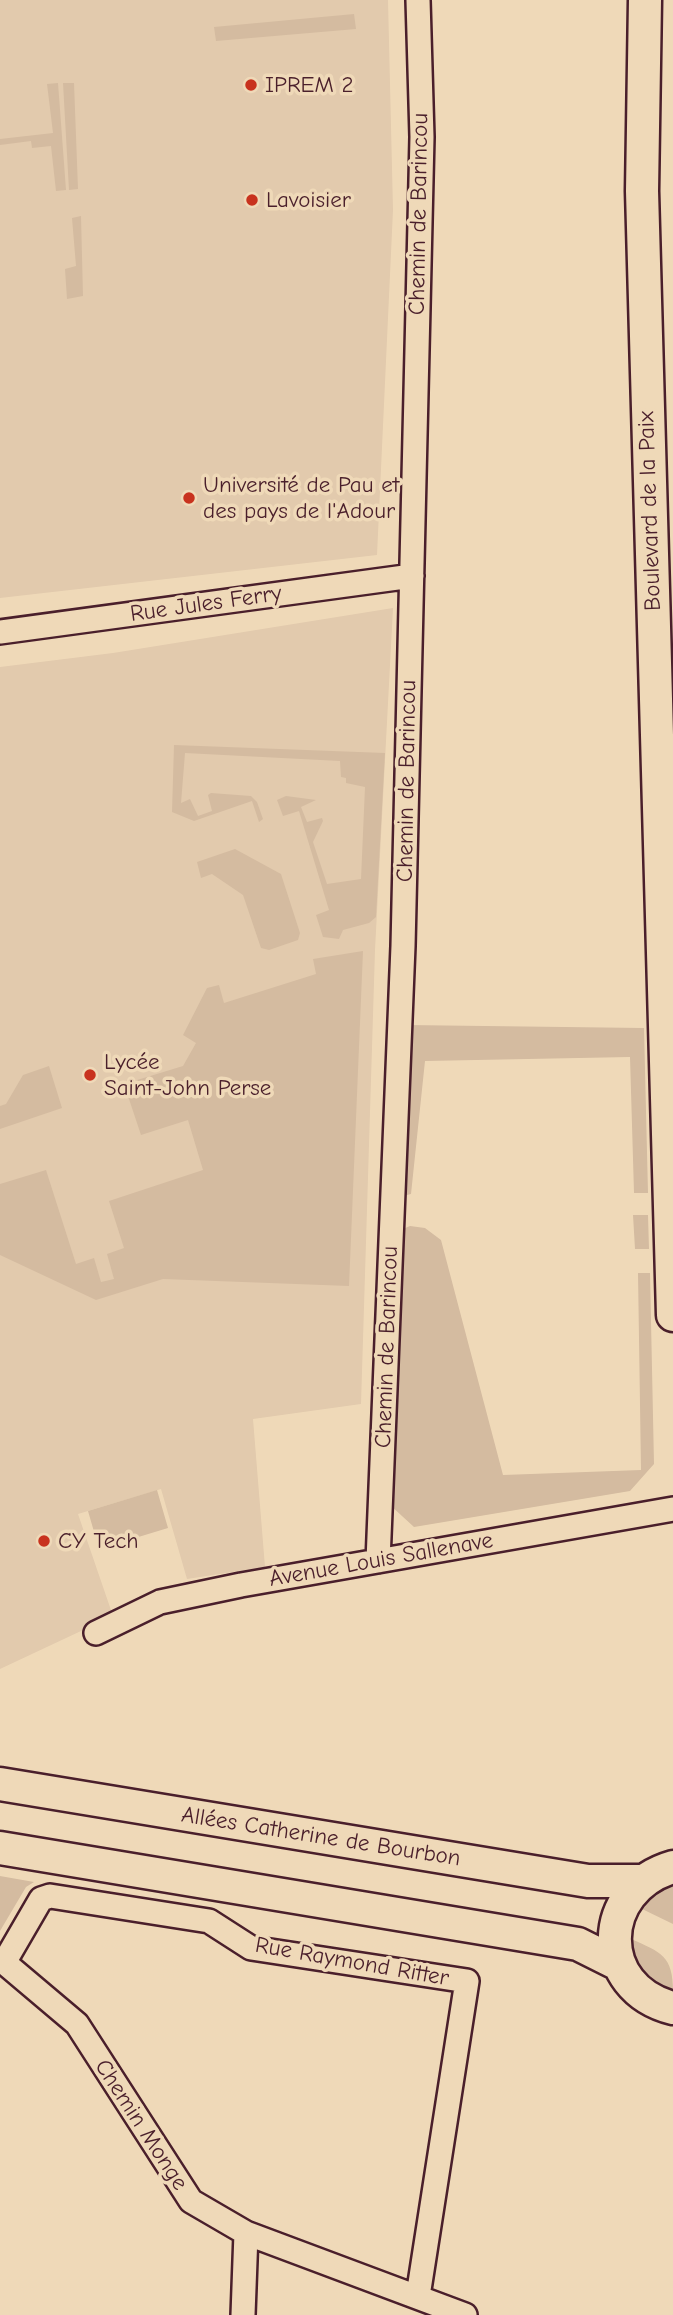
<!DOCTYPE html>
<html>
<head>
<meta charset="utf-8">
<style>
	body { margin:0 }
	canvas { display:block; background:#efd9b8 }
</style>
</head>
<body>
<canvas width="673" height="2315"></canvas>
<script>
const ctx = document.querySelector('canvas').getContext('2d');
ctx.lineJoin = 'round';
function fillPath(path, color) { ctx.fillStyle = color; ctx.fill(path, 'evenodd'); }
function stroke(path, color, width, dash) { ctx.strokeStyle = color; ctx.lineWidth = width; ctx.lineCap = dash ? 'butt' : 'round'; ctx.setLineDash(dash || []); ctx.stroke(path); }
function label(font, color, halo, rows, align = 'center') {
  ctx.font = font + ' "Comic Neue",sans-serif'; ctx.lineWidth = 7; ctx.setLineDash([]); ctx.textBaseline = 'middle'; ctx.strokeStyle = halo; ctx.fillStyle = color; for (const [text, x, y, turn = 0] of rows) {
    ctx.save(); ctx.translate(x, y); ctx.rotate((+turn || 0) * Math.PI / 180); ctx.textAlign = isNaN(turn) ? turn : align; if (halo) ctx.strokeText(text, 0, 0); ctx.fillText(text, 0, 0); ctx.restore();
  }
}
fillPath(new Path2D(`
	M0 0H388L393 210 377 555 0 598Z
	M393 608 375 950 361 1404 253 1419 265 1567 187 1579 161 1489 78 1514 113 1616 0 1669V667L113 653Z`), '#e2caad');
fillPath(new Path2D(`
	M354 14 356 29 216 41 214 27Z
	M58 83 66 190 56 191 51 146 32 148 31 141 0 145V139L53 133 47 84Z
	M63 83H74L78 189 69 190Z
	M81 216 83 296 67 299 65 269 76 266 72 218Z
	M174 745 385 753 376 917 369 923 343 930 339 939 323 937 316 915 329 910 299 811 283 816 277 800 286 796 316 800 301 807 307 822 322 818 323 821 313 842 327 884 361 879 365 787 346 783V778L341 777 340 761 185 753 181 803 190 799 198 816 212 811 208 795 211 793 251 796 257 802 263 819 259 822 252 801 194 821 172 812Z
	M235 849 281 874 300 933 298 940 269 950 261 948 243 895 212 874 201 878 197 862Z
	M363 951 349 1286 163 1279 96 1300 0 1255V1184L46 1170 76 1264 94 1258 101 1282 114 1279 107 1254 124 1248 109 1201 203 1170 188 1120 141 1135 124 1084 183 1066 196 1043 183 1035 207 988 219 985 224 1003 316 974 313 959Z
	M406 1025 644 1028 648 1193H634L630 1057 425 1061 411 1194 399 1197Z
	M49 1066 62 1108 0 1129V1106L6 1104 23 1075Z
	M633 1215H648L649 1249H635Z
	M410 1226 425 1228 441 1240 503 1475 641 1470 638 1273H650L654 1464 630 1491 414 1527 390 1505 398 1231Z
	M157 1490 168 1528 99 1549 88 1511Z
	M0 1876 34 1882 26 1887 0 1931Z
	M673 1884V1924L640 1908 652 1894Z
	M631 1939C661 1952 673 1956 673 1991 649 1985 631 1964 631 1939Z`), '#d4bba0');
const minor = new Path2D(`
	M0 632 412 576
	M378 1561 403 946 422 137 418 0
	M96 1633 160 1602 241 1585 673 1509
	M0 1959 77 2024 191 2201 246 2233 465 2315
	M5 1961 41 1899 50 1896 209 1921 251 1948 467 1981 418 2296
	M243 2315 246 2233`);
const secondary = new Path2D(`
	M645 0 642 191 673 1315
	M0 1784 588 1881H642
	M0 1848 578 1944 620 1965
	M673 1867C597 1889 594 1988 673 2008`);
stroke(minor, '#4a1f2b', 28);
stroke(secondary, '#4a1f2b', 37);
stroke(minor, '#efd9b8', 23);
stroke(secondary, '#efd9b8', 32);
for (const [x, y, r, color] of [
	[251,85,7,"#c8321e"],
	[252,200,7,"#c8321e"],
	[189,498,7,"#c8321e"],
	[90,1075,7,"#c8321e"],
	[44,1541,7,"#c8321e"]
]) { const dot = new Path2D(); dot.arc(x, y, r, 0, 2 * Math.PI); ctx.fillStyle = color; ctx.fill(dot); stroke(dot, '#efd9b8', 2.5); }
label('23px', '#4a1f2b', '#efd9b8', [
	["IPREM 2",265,85],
	["Lavoisier",266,200],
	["Université de Pau et",203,485],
	["des pays de l'Adour",203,511],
	["Lycée",104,1062],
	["Saint-John Perse",104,1088],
	["CY Tech",58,1541]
], 'left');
label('23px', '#4a1f2b', '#efd9b8', [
	["Chemin de Barincou",419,214,-89],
	["Boulevard de la Paix",650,511,-92],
	["Rue Jules Ferry",206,604,-8],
	["Chemin de Barincou",407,781,-89],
	["Chemin de Barincou",387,1347,-88],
	["Avenue Louis Sallenave",381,1560,-10],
	["Allées Catherine de Bourbon",321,1837,9],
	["Rue Raymond Ritter",352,1962,10],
	["Chemin Monge",141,2125,57]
]);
</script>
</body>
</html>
